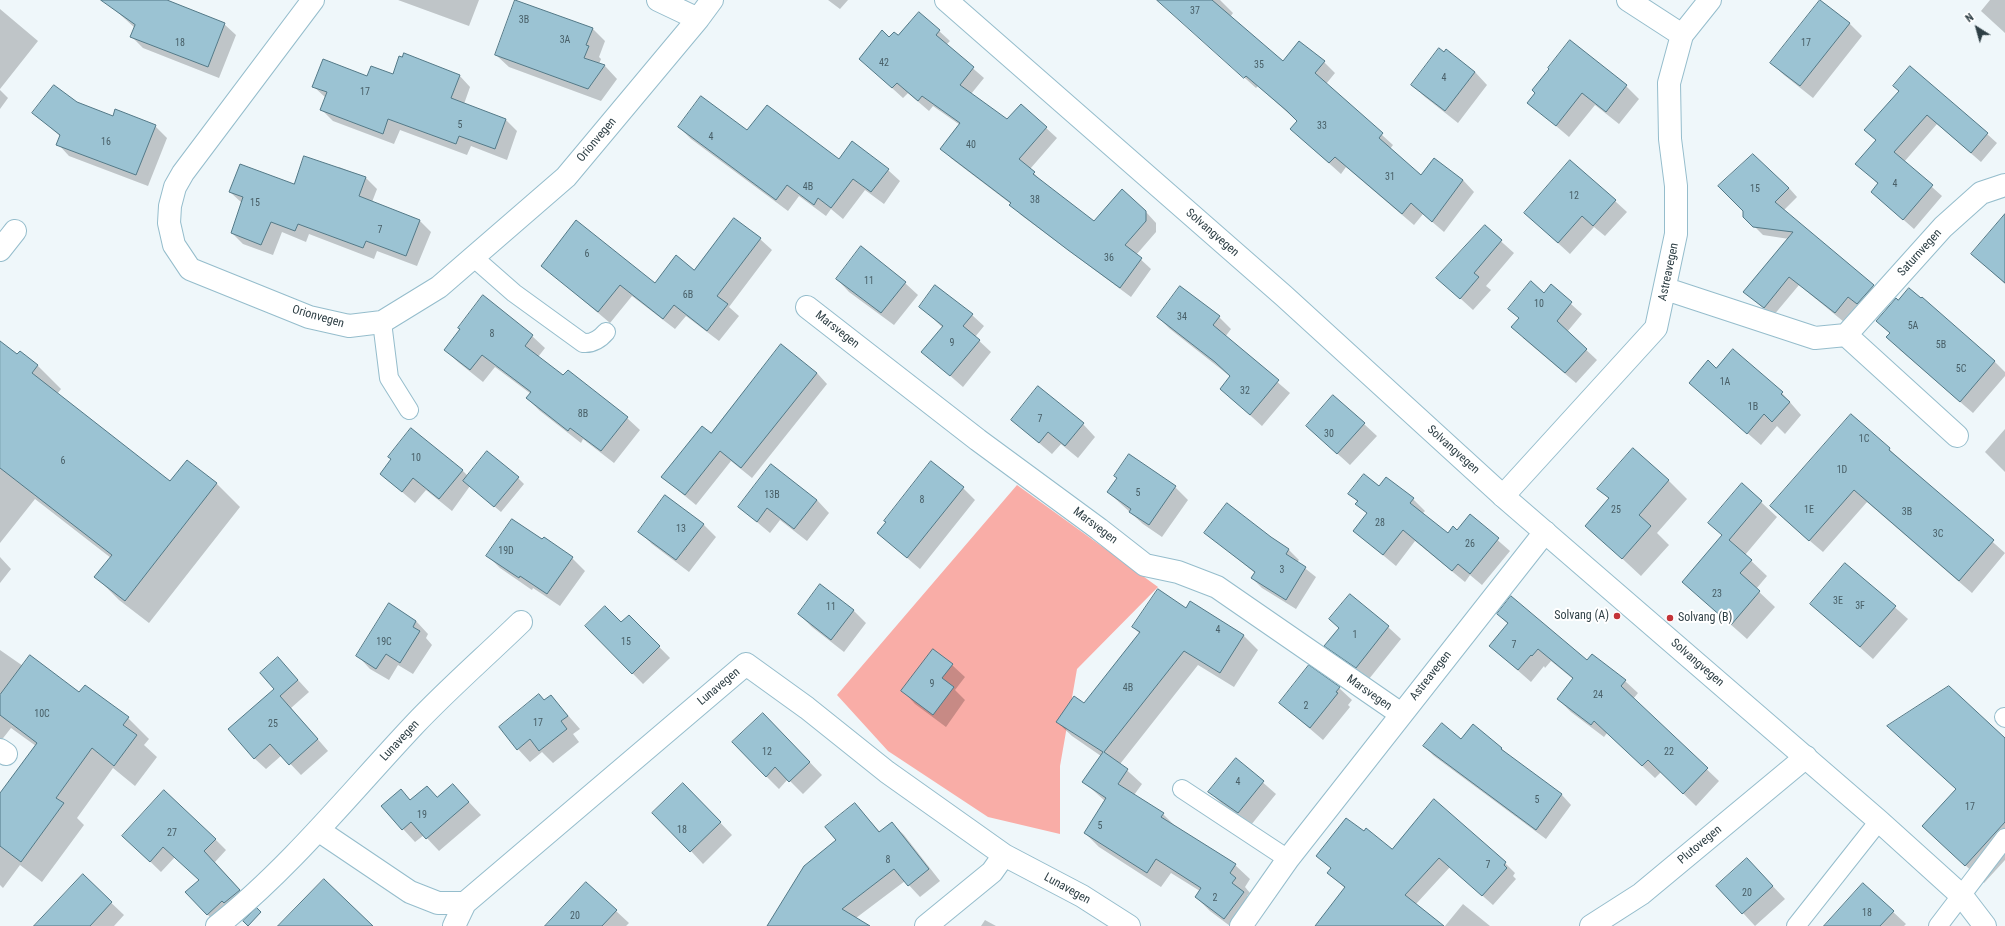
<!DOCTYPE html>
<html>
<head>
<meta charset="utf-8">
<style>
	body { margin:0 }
	#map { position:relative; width:2005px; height:926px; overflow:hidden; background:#eff7fa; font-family:"Roboto Condensed",sans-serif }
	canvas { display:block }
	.north { position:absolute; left:1957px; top:8px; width:40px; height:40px; -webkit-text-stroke:3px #fff; paint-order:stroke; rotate:323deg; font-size:11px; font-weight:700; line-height:16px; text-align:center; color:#2e3f45 }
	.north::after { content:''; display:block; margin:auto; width:14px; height:18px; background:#2e3f45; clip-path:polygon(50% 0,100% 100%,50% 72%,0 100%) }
</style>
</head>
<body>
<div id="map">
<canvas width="2005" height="926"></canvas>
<div class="north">N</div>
</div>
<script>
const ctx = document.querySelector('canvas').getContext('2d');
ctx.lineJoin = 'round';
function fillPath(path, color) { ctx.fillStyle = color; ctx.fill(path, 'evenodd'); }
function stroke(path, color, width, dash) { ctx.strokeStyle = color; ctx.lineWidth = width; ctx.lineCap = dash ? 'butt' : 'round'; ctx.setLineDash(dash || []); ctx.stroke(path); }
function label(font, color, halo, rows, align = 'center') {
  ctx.font = font + ' "Roboto Condensed",sans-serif'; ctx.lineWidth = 4; ctx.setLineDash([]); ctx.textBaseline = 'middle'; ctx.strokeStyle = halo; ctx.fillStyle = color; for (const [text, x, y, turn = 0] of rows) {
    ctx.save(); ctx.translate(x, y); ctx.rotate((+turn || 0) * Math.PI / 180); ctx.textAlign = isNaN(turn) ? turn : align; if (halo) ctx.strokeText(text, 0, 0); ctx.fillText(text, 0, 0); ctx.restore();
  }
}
fillPath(new Path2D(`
	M1017 485 1158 587 1077 669 1060 766V834L988 817 888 751 837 695Z`), '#f9ada7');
fillPath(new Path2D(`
	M120 0H155L224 24 236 35 219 78 143 48 132 37 135 28 113 8Z
	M398 0H479L469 26Z
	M828 0H848L840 9Z
	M1171 0H1220L1233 13 1230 17 1283 63 1324 62 1335 73 1326 84 1393 145 1390 149 1422 177 1463 180 1474 192 1444 232 1423 214 1414 225 1346 167 1341 174 1303 140 1298 122 1258 86 1256 88 1177 17Z
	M1990 0H2005V33L1981 11Z
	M0 9 38 41 0 89Z
	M1849 23 1862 36 1813 98 1784 75 1771 63Z
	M592 28 605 41 599 57 601 59 599 64 605 66 617 79 601 101 509 67 496 55Z
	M939 31 950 41 946 45 984 78 971 94 1007 121 1021 105 1057 138 1030 169 1044 184 1094 222 1146 212 1156 223V232L1136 255 1151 269 1131 297 1021 215 1011 204 952 159 942 149 960 125 933 106 929 111 908 93 903 98 860 59 890 38Z
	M1570 42 1626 86 1639 99 1619 124 1595 105 1569 137 1529 103Z
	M1446 50 1475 72 1487 85 1458 123 1425 97 1412 85Z
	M459 75 470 87 464 104 506 120 517 131 507 160 471 146 467 155 400 130 394 144 333 121 322 110 326 98 313 86 368 77Z
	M1894 86 1987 134 1997 143 1981 162 1937 124 1904 162 1942 196 1914 229 1872 192 1878 184 1857 164 1877 141 1866 130 1900 92Z
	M0 90 8 98 0 109Z
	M76 103 113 117 155 126 167 138 148 186 69 156 58 144 61 137 34 113Z
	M679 127 748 131 839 160 888 170 900 181 884 204 865 190 843 219 831 209 826 216 799 196 788 211 691 139Z
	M339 167 366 178 377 189 372 202 420 221 431 232 417 266 377 251 374 259 309 234 306 242 282 232 273 255 243 244 232 233 242 203 230 192 294 185 338 170Z
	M1789 188 1797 197 1784 210 1882 294 1866 312 1858 305 1844 322 1799 285 1773 316 1744 292 1789 239 1763 235 1744 216Z
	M1615 201 1627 212 1605 236 1594 227 1570 254 1537 224Z
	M2005 217V284L1972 254Z
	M1485 227 1514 253 1486 286 1491 290 1473 310 1438 278Z
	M760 239 772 250 729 307 739 316 719 341 686 316 675 329 632 296 610 323 543 266 655 284 695 271Z
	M837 279 905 283 918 295 894 325 849 292Z
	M1551 286 1582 314 1567 332 1597 360 1576 383 1523 338 1520 319 1509 309 1544 294Z
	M921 307 972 315 984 326 975 337 991 352 963 387 923 352 943 328Z
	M1158 317H1219L1231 329 1225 337 1290 393 1262 426 1221 389 1231 377 1170 329Z
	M1877 321 1994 361 2005 372V376L1973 413 1900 350 1891 334Z
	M532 336 545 348 538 357 563 376 627 418 640 430 614 463 583 439 581 443 540 411 527 398 531 394 495 367 483 382 458 362 446 350Z
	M0 347 17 355 20 352 38 366 61 389 57 394 170 482 187 461 217 484 240 507 149 623 119 600 96 577 111 558 35 499 0 543Z
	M1717 369 1782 393 1801 415 1785 434 1777 426 1761 445 1690 383Z
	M817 373 827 384 752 478 731 461 696 505 662 477 711 435Z
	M1851 415 2005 553 1972 593 1867 502 1823 552 1784 519Z
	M1012 420 1083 424 1095 437 1078 458 1061 444 1052 454Z
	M1364 424 1377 436 1350 465 1320 438Z
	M2005 429V472L1985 452Z
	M462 470 468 476 518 478 524 484 501 512 470 486 452 511 426 490 415 503 381 474Z
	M1115 476 1175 487 1188 500 1162 537 1143 524 1108 492 1118 479Z
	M1668 480 1687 499 1657 533 1669 545 1641 576 1586 525 1609 499 1599 489Z
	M1379 487 1413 499 1425 511 1422 514 1448 534 1457 531 1470 516 1510 551 1482 585 1470 575 1465 582 1415 541 1396 566 1354 531 1367 514 1350 493Z
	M963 488 975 500 920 569 878 533Z
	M665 496 704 525 716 537 689 572 652 544 639 531Z
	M817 500 829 513 807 541 780 520 770 533 739 507Z
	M1761 502 1777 517 1745 555 1767 576 1756 589 1775 607 1747 639 1683 582 1723 536 1709 523Z
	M1206 533 1270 538 1289 550 1299 560 1297 562 1316 577 1296 609 1262 588 1252 578 1255 573Z
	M542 540 572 558 585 571 560 606 533 588 532 590 500 568 488 556Z
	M0 557 11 569 0 583Z
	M1846 564 1908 619 1873 659 1811 604Z
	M853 610 866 623 844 652 812 627 799 614Z
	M1186 610 1243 635 1258 650 1234 687 1198 665 1120 764 1142 784 1134 795 1163 814 1177 828 1235 865 1250 879 1245 887 1250 893 1247 896 1258 907 1244 926H1230L1210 911 1196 897 1200 891 1171 873 1161 887 1099 847 1085 833 1105 801 1084 782 1101 756 1072 736 1057 722 1085 705 1140 634 1133 627Z
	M1498 614 1625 681 1638 693 1633 699 1719 781 1696 806 1661 772 1655 778 1607 733 1604 737 1571 712 1558 699 1573 679 1551 661 1545 668 1544 666 1531 682 1490 646 1508 624Z
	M629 616 670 658 643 684 586 626 621 623Z
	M1330 619 1388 627 1401 639 1369 679 1338 658 1326 646 1340 629Z
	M416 621 428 634 426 638 432 645 413 674 398 665 389 680 370 669 358 656Z
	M0 650 23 666 128 718 149 739 144 745 157 757 135 786 113 768 77 818 84 825 42 882 20 865 3 888 0 885V794L36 746 11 728 0 742Z
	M952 665 965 677 955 690 965 700 946 727 915 704 903 691Z
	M289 670 309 692 291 708 328 751 301 775 282 755 266 769 254 758 275 689Z
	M1339 688 1352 700 1348 705 1350 707 1323 740 1280 703Z
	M551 696 580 729 573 734 579 742 553 763 542 752 530 762 518 749 545 701Z
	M776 727 822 775 803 794 788 779 779 789 766 776Z
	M1461 740 1501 748 1511 758 1562 795 1571 805 1546 839 1434 756 1424 746Z
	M2005 740V860L1984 883 1924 826 1957 790 1907 744Z
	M1236 759 1276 794 1251 825 1222 804 1210 792Z
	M453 785 481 815 439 851 424 835 415 842 382 806 401 790 411 801 438 798Z
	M696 797 732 835 703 864 691 851Z
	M855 804 880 832 892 823 904 835 940 881 920 897 905 881 856 918 867 926H767L838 841Z
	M215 839 226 850 215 862 250 901 218 926 187 892 200 880 175 857 161 872 134 846Z
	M1392 851 1505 863 1515 873 1513 876 1516 879 1493 905 1450 867 1416 904 1442 926H1317L1345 888 1328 873 1332 869 1318 856Z
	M1747 859 1785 899 1755 926 1743 913Z
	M83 876 124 915 114 926H36Z
	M1863 884 1906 924 1904 926H1843Z
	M1463 904 1490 926H1445Z
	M616 911 629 923 626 926H550Z
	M985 920 996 926H981Z`), '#0003');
const building = new Path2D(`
	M101 0H167L225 23 208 67 130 37 135 25Z
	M515 0 593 28 586 45 589 46 584 58 605 65 588 89 495 55Z
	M1157 0H1212L1283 61 1299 41 1325 61 1315 73 1383 133 1379 138 1421 175 1434 158 1463 180 1432 222 1411 203 1402 214 1335 157 1329 163 1290 129 1297 121 1287 111 1246 76 1244 78Z
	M1820 0 1850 23 1800 86 1770 63Z
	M919 12 940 30 936 35 974 67 960 85 1007 119 1021 104 1047 127 1019 159 1035 172 1033 174 1094 221 1122 189 1146 211V221L1125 245 1142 258 1120 288 1068 250 1009 205 1011 203 940 149 960 123 922 96 918 101 897 83 892 88 859 59 882 30 889 37 894 32 898 35Z
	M1570 40 1627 85 1606 112 1582 93 1556 126 1527 103 1535 93 1532 90 1549 69 1548 68Z
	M1439 48 1444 52 1446 49 1475 72 1445 111 1411 85Z
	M404 53 460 75 451 98 506 119 495 149 459 136 456 144 388 119 383 134 320 110 327 92 312 87 323 59 367 76 371 66 393 74 399 56 402 57Z
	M1910 66 1988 133 1971 153 1927 115 1894 152 1933 185 1903 220 1871 192 1878 183 1855 164 1876 140 1864 130 1899 91 1893 86Z
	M54 85 77 102 113 116 115 109 156 125 136 175 56 145 60 135 32 113Z
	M701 96 747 130 767 105 839 159 852 141 889 169 871 192 853 179 831 208 818 198 814 205 787 185 776 200 678 127Z
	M1753 154 1789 188 1775 202 1874 285 1857 304 1848 297 1835 313 1789 277 1764 308 1743 292 1793 232 1753 227 1743 217V211L1718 186Z
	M304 156 366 177 359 196 420 220 406 256 366 241 363 248 298 224 295 231 271 222 261 245 231 233 243 197 229 192 240 164 294 184Z
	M1570 160 1616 200 1593 226 1582 216 1558 243 1524 213Z
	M2005 214V283L1971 254Z
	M734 218 761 238 717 296 728 304 707 331 674 305 663 319 620 285 598 312 541 266 576 220 655 283 676 255 694 270Z
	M1485 225 1502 240 1474 273 1479 277 1460 299 1436 278Z
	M861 246 906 282 881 313 836 279Z
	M1531 281 1544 293 1551 284 1572 302 1557 321 1587 349 1565 373 1511 327 1519 318 1508 309Z
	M935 285 973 314 963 326 980 340 950 376 921 352 943 326 919 307Z
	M1180 286 1220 316 1213 325 1279 380 1250 415 1220 389 1230 376 1215 362 1157 317Z
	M1909 288 1921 298 1922 297 1995 361 1960 402 1886 337 1890 333 1876 321 1896 298 1898 300Z
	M483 295 533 335 525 346 563 375 568 370 628 417 601 451 570 428 568 431 526 398 531 392 482 355 470 370 444 350 460 329 458 328Z
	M0 341 17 354 20 351 38 365 32 373 170 481 187 460 217 483 125 601 94 577 112 555 0 468Z
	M781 344 817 373 741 468 720 451 685 495 661 477 702 426 711 433Z
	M1733 349 1783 392 1781 394 1790 402 1772 422 1764 414 1747 434 1689 383 1708 360 1716 368Z
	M1038 386 1084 423 1065 446 1048 432 1039 443 1011 420Z
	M1333 395 1365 423 1337 454 1306 426Z
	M1851 414 1890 448 1889 450 1994 540 1959 581 1854 490 1809 541 1770 506Z
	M411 428 463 470 439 499 413 478 402 492 380 474 391 459 388 457Z
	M1633 448 1669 480 1639 515 1651 526 1622 559 1585 526 1609 498 1597 489Z
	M487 451 519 477 494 507 463 481Z
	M1129 454 1176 486 1149 525 1129 512 1131 509 1107 492 1117 478 1114 476Z
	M931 461 964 487 907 558 877 533 886 522 884 521Z
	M771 464 817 500 794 529 767 508 757 522 738 507Z
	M1364 474 1379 486 1386 477 1414 498 1410 503 1448 533 1453 526 1457 530 1470 514 1499 538 1470 574 1458 564 1452 571 1403 530 1383 555 1353 531 1367 513 1355 504 1358 501 1348 494Z
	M1742 483 1762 501 1729 540 1752 560 1740 573 1760 591 1731 625 1682 582 1722 535 1708 523Z
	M665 495 704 524 676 560 638 532Z
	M1227 503 1271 537 1289 549 1286 554 1306 567 1286 600 1251 578 1255 572 1204 533Z
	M512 519 542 539 544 537 573 557 547 594 520 576 519 578 486 556Z
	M1845 563 1896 606 1860 647 1810 604Z
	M820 584 854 610 831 640 798 614Z
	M1158 589 1186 608 1190 601 1244 635 1220 673 1184 651 1104 752 1128 769 1118 784 1164 813 1161 817 1236 864 1230 873 1236 878 1232 883 1244 892 1224 919 1195 897 1201 888 1156 859 1147 873 1084 833 1106 798 1082 782 1103 752 1056 722 1074 696 1084 703 1140 632 1132 627Z
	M1350 594 1389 626 1356 668 1324 646 1339 628 1329 619Z
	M1511 596 1587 660 1592 654 1626 680 1621 686 1708 768 1683 794 1648 760 1642 766 1594 721 1591 725 1557 699 1573 678 1538 649 1532 656 1531 655 1518 670 1489 646 1508 623 1497 614Z
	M389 603 416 621 413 627 420 631 400 663 386 654 376 669 356 656Z
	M605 606 621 622 629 615 660 646 632 674 585 626Z
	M933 649 953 664 942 678 954 687 933 715 901 691Z
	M30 655 79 692 85 685 129 717 123 725 137 735 114 766 92 748 56 798 64 803 21 862 0 846V793L37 743 0 715V695Z
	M278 657 298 680 280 696 318 739 289 765 270 744 254 759 228 729 274 689 260 673Z
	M1309 665 1340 687 1336 692 1338 693 1310 728 1279 703Z
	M1949 686 2005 738V822L1965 866 1922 826 1956 789 1887 726Z
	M539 694 544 700 551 695 568 716 561 721 567 729 539 751 530 739 517 750 499 727Z
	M763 713 810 762 789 782 775 767 766 777 732 742Z
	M1442 723 1461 739 1473 724 1502 748 1501 749 1562 794 1536 830 1423 746Z
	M1236 758 1264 781 1238 813 1208 792Z
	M683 783 721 822 690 852 652 813Z
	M453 784 469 802 426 839 411 822 402 830 381 806 401 789 410 800 427 786 437 797Z
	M164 790 216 839 204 851 240 890 224 903 222 901 207 915 185 892 199 880 163 847 150 862 122 836Z
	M1434 799 1506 862 1504 865 1507 868 1482 896 1439 858 1405 895 1444 926H1315L1345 887 1327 873 1331 868 1316 856 1346 818 1364 831 1366 828 1392 849Z
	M855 803 879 832 892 822 929 869 908 886 894 869 842 909 870 926H767L804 866 836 840 825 827Z
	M1747 858 1773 886 1742 914 1716 886Z
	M83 874 112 902 90 926H34Z
	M324 879 373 926H278Z
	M586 882 617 910 602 926H545Z
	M1863 883 1894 911 1880 926H1824Z
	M257 908 261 912 248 926 243 921Z`);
fillPath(building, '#9bc3d3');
stroke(building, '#537987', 1);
const lane = new Path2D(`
	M473 257 514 293 583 343C593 344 600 339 606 332
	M382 322 389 378 409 410
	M2004 717 2005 718
	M1182 789 1288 859
	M1796 926 1879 821
	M1938 926 2005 838`);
const street = new Path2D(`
	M313 0 183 173 175 187 170 206 169 223 174 245 190 269 309 317 349 326 382 322 439 287 566 177 698 19 712 0
	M658 0 698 19
	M1628 0 1682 35
	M0 250 15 231
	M1666 289 1815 338 1846 335 1943 227 1981 193 2005 185
	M807 307 978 440 1099 529 1145 565 1178 572 1217 587 1401 714
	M1846 335 1957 436
	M1503 496 1656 328 1676 234V186L1670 139 1669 83 1682 35 1710 0
	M0 750 6 754
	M318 830 410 892 438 903H465L746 664 807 708 887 772 1004 855 1082 896 1129 926
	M217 926C289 869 351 792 414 725 448 689 486 656 521 622
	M454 926 465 903
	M926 926 992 872 1004 855
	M1241 926 1288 859 1545 532
	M1591 926 1641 894 1806 757`);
const secondary = new Path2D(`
	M946 0 1284 296 1503 496 1879 821 1962 896 1985 926`);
stroke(lane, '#95bdcc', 20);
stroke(street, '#95bdcc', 24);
stroke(secondary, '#95bdcc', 24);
stroke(lane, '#fff', 18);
stroke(street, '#fff', 22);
stroke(secondary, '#fff', 22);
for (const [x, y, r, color] of [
	[1617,616,4,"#c33338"],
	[1670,618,4,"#c33338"]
]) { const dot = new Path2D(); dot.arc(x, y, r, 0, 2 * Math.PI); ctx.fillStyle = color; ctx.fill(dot); stroke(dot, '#fff', 1.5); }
label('10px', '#496068', null, [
	["37",1195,11],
	["3B",524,20],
	["3A",565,40],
	["18",180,43],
	["17",1806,43],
	["42",884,63],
	["35",1259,65],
	["4",1444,78],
	["17",365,92],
	["5",460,125],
	["33",1322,126],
	["4",711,137],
	["16",106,142],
	["40",971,145],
	["31",1390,177],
	["4",1895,184],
	["4B",808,187],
	["15",1755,189],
	["12",1574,196],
	["38",1035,200],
	["15",255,203],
	["7",380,230],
	["6",587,254],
	["36",1109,258],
	["11",869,281],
	["6B",688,295],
	["10",1539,304],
	["34",1182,317],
	["5A",1913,326],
	["8",492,334],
	["9",952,343],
	["5B",1941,345],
	["5C",1961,369],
	["1A",1725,382],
	["32",1245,391],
	["1B",1753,407],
	["8B",583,414],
	["7",1040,419],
	["30",1329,434],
	["1C",1864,439],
	["10",416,458],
	["6",63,461],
	["1D",1842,470],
	["5",1138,493],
	["13B",772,495],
	["8",922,500],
	["25",1616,510],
	["1E",1809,510],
	["3B",1907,512],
	["28",1380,523],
	["13",681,529],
	["3C",1938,534],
	["26",1470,544],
	["19D",506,551],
	["3",1282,570],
	["23",1717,594],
	["3E",1838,601],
	["3F",1860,606],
	["11",831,607],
	["4",1218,630],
	["1",1355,635],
	["19C",384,642],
	["15",626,642],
	["7",1514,645],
	["9",932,684],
	["4B",1128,688],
	["24",1598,695],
	["2",1306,706],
	["10C",42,714],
	["17",538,723],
	["25",273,724],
	["12",767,752],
	["22",1669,752],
	["4",1238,782],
	["5",1537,800],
	["17",1970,807],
	["19",422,815],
	["5",1100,826],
	["18",682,830],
	["27",172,833],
	["8",888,860],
	["7",1488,865],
	["20",1747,893],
	["2",1215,898],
	["18",1867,913],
	["20",575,916]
]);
label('12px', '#2e3f45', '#fff', [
	["Orionvegen",597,140,-50],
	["Solvangvegen",1212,233,41],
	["Saturnvegen",1920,253,-48],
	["Astreavegen",1669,272,-78],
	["Orionvegen",318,317,16],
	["Marsvegen",837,330,38],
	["Solvangvegen",1453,450,42],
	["Marsvegen",1095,526,37],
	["Solvangvegen",1697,663,41],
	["Astreavegen",1431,676,-52],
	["Lunavegen",719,687,-40],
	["Marsvegen",1369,693,35],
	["Lunavegen",400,741,-47],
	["Plutovegen",1700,845,-40],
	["Lunavegen",1067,889,29]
]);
label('12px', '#2e3f45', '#fff', [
	["Solvang (A)",1609,616],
	["Solvang (B)",1678,618,"left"]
], 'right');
</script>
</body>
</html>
